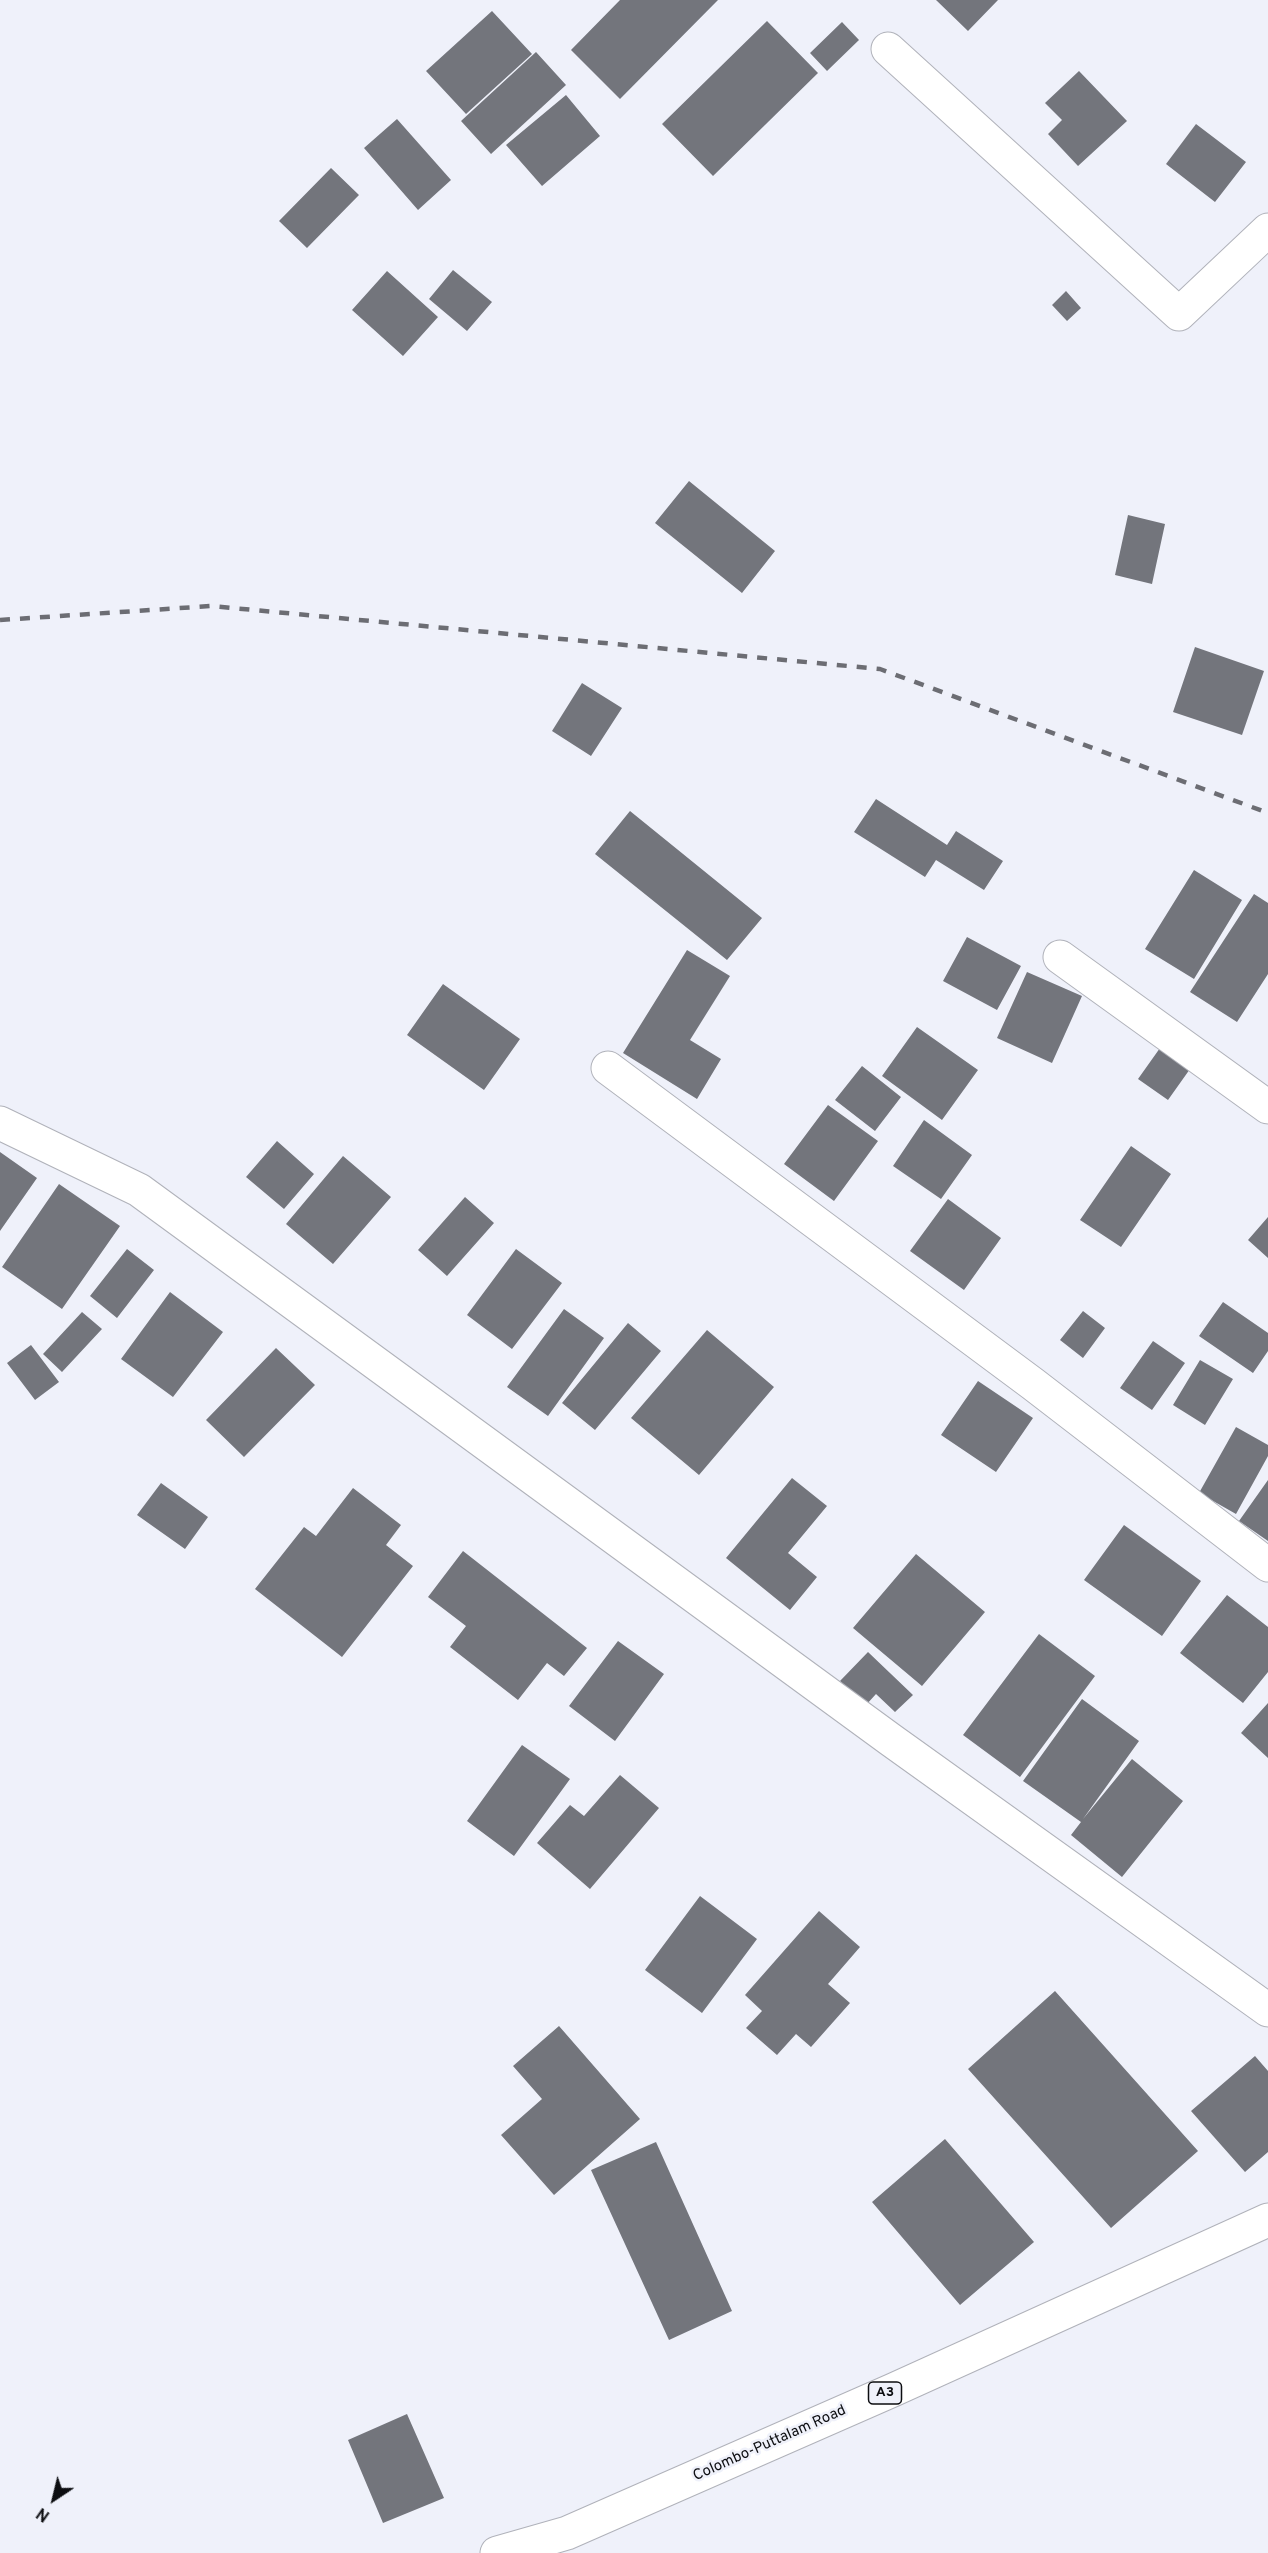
<!DOCTYPE html>
<html>
<head>
<meta charset="utf-8">
<style>
	body { margin:0 }
	#map { position:relative; width:1268px; height:2553px; overflow:hidden; background:#eff1fa; font-family:Overpass,sans-serif }
	canvas { display:block }
	.north { position:absolute; left:24px; top:2469px; width:60px; height:60px; -webkit-text-stroke:4px #eff1fa; paint-order:stroke; rotate:215deg; font-size:16px; font-weight:700; line-height:24px; text-align:center; color:#0d0e11 }
	.north::after { content:''; display:block; margin:auto; width:21px; height:27px; background:#0d0e11; clip-path:polygon(50% 0,100% 100%,50% 72%,0 100%) }
</style>
</head>
<body>
<div id="map">
<canvas width="1268" height="2553"></canvas>
<div class="north">N</div>
</div>
<script>
const ctx = document.querySelector('canvas').getContext('2d');
ctx.lineJoin = 'round';
function fillPath(path, color) { ctx.fillStyle = color; ctx.fill(path, 'evenodd'); }
function stroke(path, color, width, dash) { ctx.strokeStyle = color; ctx.lineWidth = width; ctx.lineCap = dash ? 'butt' : 'round'; ctx.setLineDash(dash || []); ctx.stroke(path); }
function label(font, color, halo, rows, align = 'center') {
  ctx.font = font + ' Overpass,sans-serif'; ctx.lineWidth = 5; ctx.setLineDash([]); ctx.textBaseline = 'middle'; ctx.strokeStyle = halo; ctx.fillStyle = color; for (const [text, x, y, turn = 0] of rows) {
    ctx.save(); ctx.translate(x, y); ctx.rotate((+turn || 0) * Math.PI / 180); ctx.textAlign = isNaN(turn) ? turn : align; if (halo) ctx.strokeText(text, 0, 0); ctx.fillText(text, 0, 0); ctx.restore();
  }
}
fillPath(new Path2D(`
	M620 0H718L620 99 571 50Z
	M936 0H998L968 31Z
	M492 11 532 54 466 114 426 71Z
	M767 21 818 73 713 176 662 124Z
	M842 22 859 40 827 71 810 53Z
	M536 52 566 85 491 154 461 121Z
	M1079 71 1127 121 1078 166 1048 134 1062 120 1045 103Z
	M566 95 600 136 542 186 506 145Z
	M397 119 451 180 418 210 364 148Z
	M1196 124 1246 162 1215 202 1166 164Z
	M331 168 359 195 307 248 279 221Z
	M453 270 492 302 467 331 429 299Z
	M387 271 438 317 403 356 352 310Z
	M1066 291 1081 308 1067 321 1052 305Z
	M689 481 775 551 742 593 655 523Z
	M1128 515 1165 524 1152 584 1115 575Z
	M1195 647 1264 671 1242 735 1173 712Z
	M582 683 622 708 591 756 552 731Z
	M876 799 947 845 956 831 1003 861 984 890 936 860 925 877 854 832Z
	M630 811 762 918 727 960 595 854Z
	M1194 870 1242 900 1194 979 1145 949Z
	M1254 894 1268 903V974L1237 1022 1190 992Z
	M967 937 1021 966 997 1010 943 981Z
	M687 950 730 976 690 1040 721 1059 697 1099 623 1053Z
	M1027 972 1082 996 1052 1063 997 1038Z
	M443 984 520 1039 484 1090 407 1035Z
	M917 1027 978 1070 942 1120 882 1076Z
	M1160 1048 1190 1069 1168 1100 1138 1079Z
	M862 1066 901 1097 875 1131 835 1100Z
	M828 1105 878 1141 834 1201 784 1164Z
	M924 1120 972 1155 941 1199 893 1166Z
	M277 1141 314 1174 284 1209 246 1177Z
	M1131 1146 1171 1174 1121 1247 1080 1220Z
	M0 1152 37 1178 0 1231Z
	M343 1156 391 1197 333 1264 286 1224Z
	M59 1184 120 1226 62 1309 2 1267Z
	M465 1197 494 1223 447 1276 418 1250Z
	M948 1199 1001 1238 964 1290 910 1251Z
	M1268 1217V1258L1248 1240Z
	M127 1249 154 1270 117 1318 90 1296Z
	M516 1249 562 1283 512 1349 467 1315Z
	M170 1292 223 1332 173 1397 121 1359Z
	M1223 1302 1268 1333V1351L1253 1373 1199 1336Z
	M564 1309 604 1338 548 1416 507 1387Z
	M1083 1311 1105 1328 1083 1358 1060 1340Z
	M82 1312 102 1329 62 1372 43 1354Z
	M628 1323 661 1351 595 1430 562 1403Z
	M707 1330 774 1387 699 1475 631 1418Z
	M1153 1341 1185 1363 1152 1410 1120 1388Z
	M31 1345 59 1382 35 1400 7 1363Z
	M276 1348 315 1385 244 1457 206 1420Z
	M1200 1360 1233 1379 1205 1425 1173 1405Z
	M978 1381 1033 1418 996 1472 941 1435Z
	M1236 1427 1268 1445V1456L1236 1514 1199 1493Z
	M792 1478 827 1506 788 1553 817 1577 790 1610 726 1558Z
	M1268 1480V1541L1239 1521Z
	M161 1483 208 1517 185 1549 137 1515Z
	M353 1488 401 1525 386 1545 413 1566 342 1657 255 1589 304 1527 316 1536Z
	M1124 1525 1201 1581 1162 1636 1084 1580Z
	M463 1551 587 1648 564 1676 547 1663 518 1700 450 1647 466 1626 428 1597Z
	M916 1554 985 1612 922 1686 853 1628Z
	M1227 1595 1268 1627V1672L1243 1703 1180 1653Z
	M1039 1634 1095 1676 1020 1777 963 1735Z
	M618 1641 664 1674 615 1741 569 1706Z
	M868 1652 913 1695 895 1712 876 1694 866 1705 840 1681Z
	M1082 1699 1139 1741 1083 1819 1132 1759 1183 1801 1122 1877 1071 1835 1081 1822 1023 1781Z
	M1268 1703V1758L1241 1733Z
	M522 1745 570 1779 514 1856 467 1821Z
	M620 1775 659 1808 590 1889 537 1843 570 1805 584 1816Z
	M700 1896 757 1939 702 2013 645 1970Z
	M819 1911 860 1947 828 1984 850 2003 811 2047 796 2034 777 2055 746 2028 762 2011 745 1995Z
	M1055 1991 1198 2151 1111 2228 968 2069Z
	M559 2026 640 2119 554 2195 501 2135 542 2099 513 2066Z
	M1255 2056 1268 2071V2152L1245 2172 1191 2111Z
	M945 2139 1034 2242 960 2305 872 2202Z
	M656 2142 732 2311 669 2340 591 2170Z
	M407 2414 444 2498 383 2523 348 2440Z`), '#73757c');
const minor = new Path2D(`
	M888 49 1179 314 1268 230
	M1060 957 1268 1107
	M608 1068 1033 1384 1268 1565
	M0 1123 139 1190 891 1740 1268 2010`);
const trunk = new Path2D(`
	M497 2553 567 2533 893 2390 1268 2220`);
stroke(minor, '#b0b2ba', 35);
stroke(trunk, '#b0b2ba', 35);
stroke(minor, '#fff', 33);
stroke(trunk, '#fff', 33);
stroke(new Path2D(`
	M0 620 211 606 880 669 1268 813`), '#6c6d73', 4.5, [10, 10]);
for (const [x, y, w] of [
	[885,2393,33]
]) { const box = new Path2D(); box.roundRect(x - w / 2, y - 11, w, 22, 4.5); ctx.fillStyle = '#eff1fa'; ctx.fill(box); stroke(box, '#0d0e11', 1.5); }
label('bold 14px', '#0d0e11', null, [
	["A3",885,2393]
]);
label('15px', '#0d0e11', '#eff1fa', [
	["Colombo-Puttalam Road",770,2444,-24]
]);
</script>
</body>
</html>
